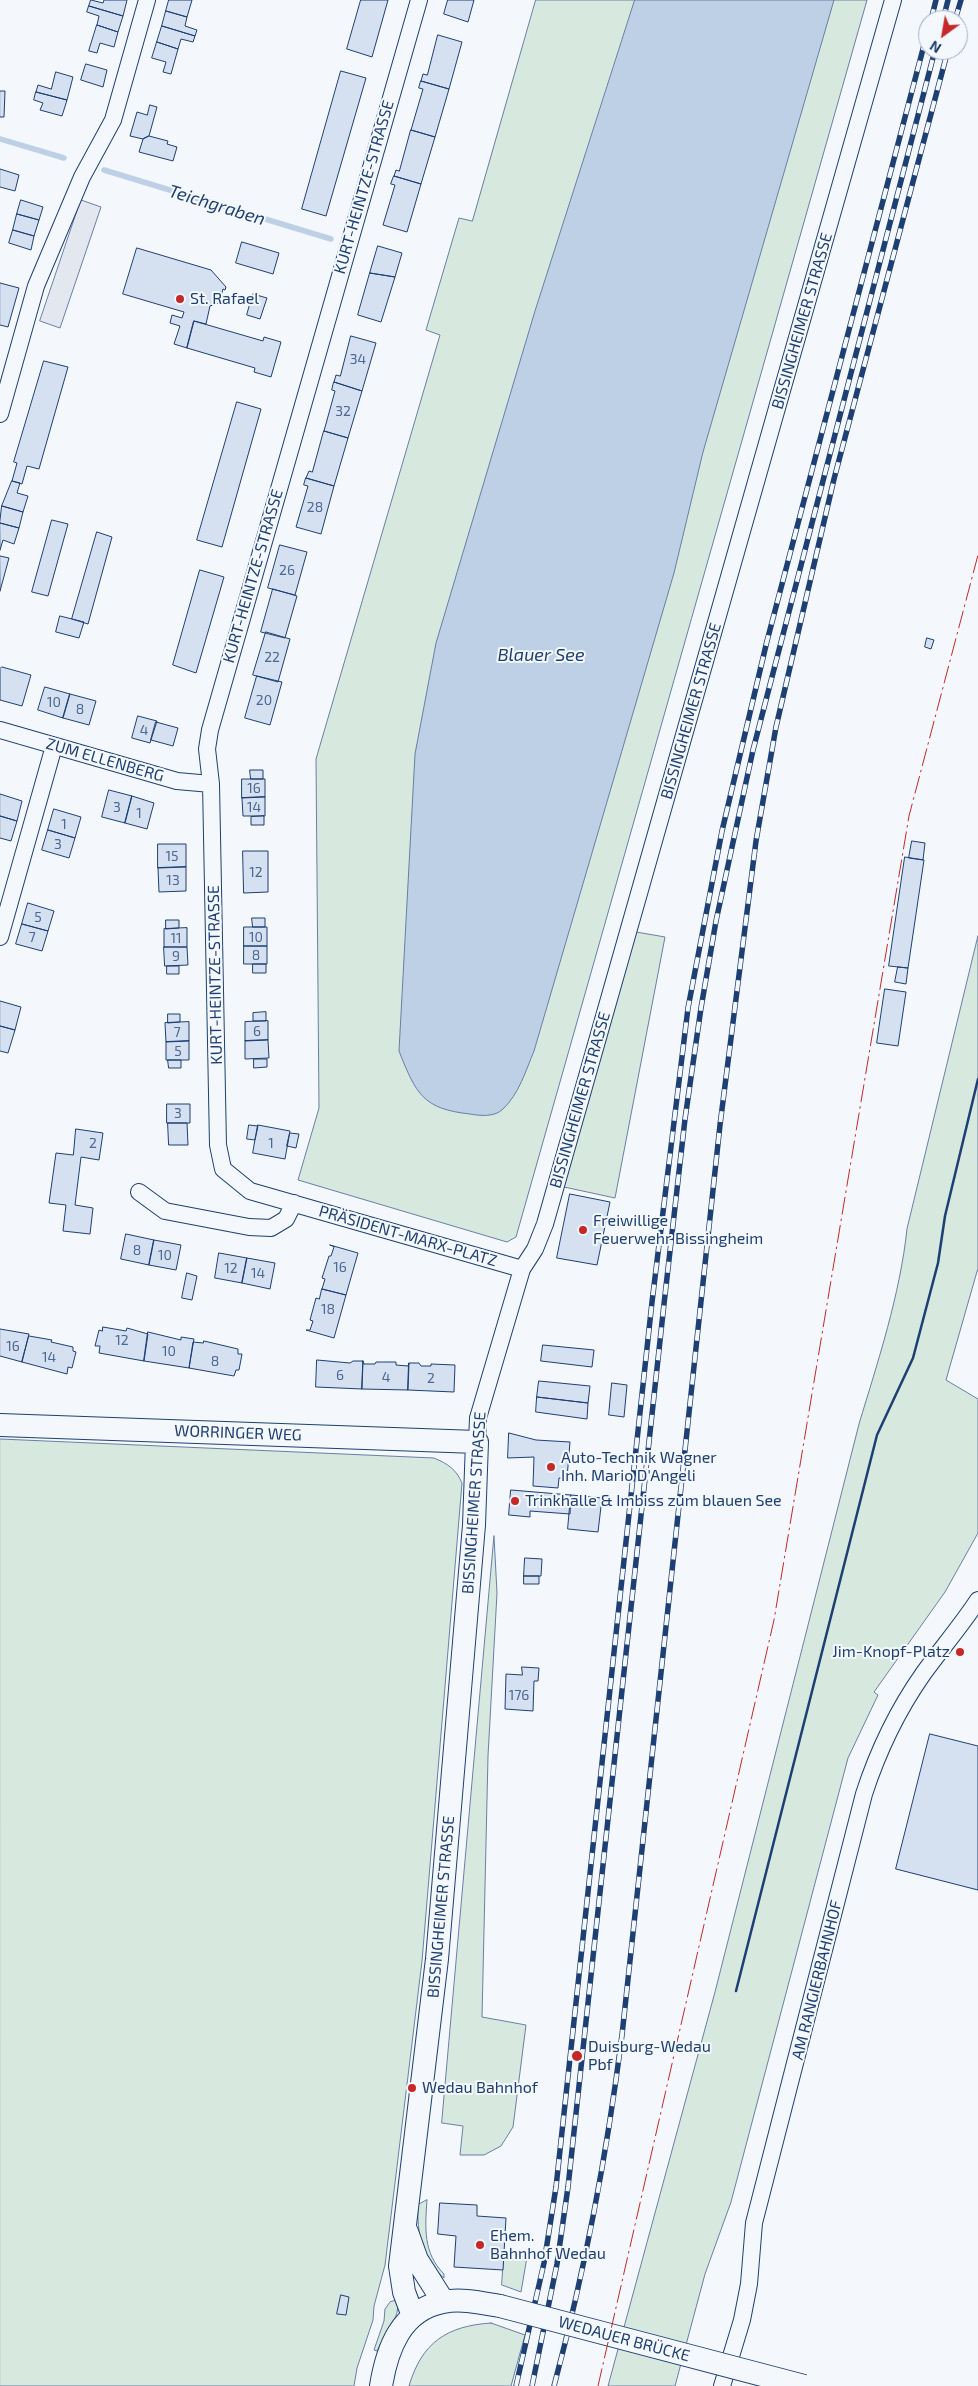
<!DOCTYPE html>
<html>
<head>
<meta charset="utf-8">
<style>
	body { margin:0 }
	#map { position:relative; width:978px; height:2386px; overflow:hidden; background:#f4f7fb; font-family:"Exo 2",sans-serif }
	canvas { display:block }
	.north { position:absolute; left:918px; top:10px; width:50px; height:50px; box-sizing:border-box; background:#f4f7fb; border:1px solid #9eadc5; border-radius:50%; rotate:212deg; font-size:14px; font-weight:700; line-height:20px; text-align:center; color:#1d3f73 }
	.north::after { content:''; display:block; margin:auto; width:18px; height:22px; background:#c62828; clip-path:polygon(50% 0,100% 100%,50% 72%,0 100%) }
</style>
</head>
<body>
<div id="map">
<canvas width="978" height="2386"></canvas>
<div class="north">N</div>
</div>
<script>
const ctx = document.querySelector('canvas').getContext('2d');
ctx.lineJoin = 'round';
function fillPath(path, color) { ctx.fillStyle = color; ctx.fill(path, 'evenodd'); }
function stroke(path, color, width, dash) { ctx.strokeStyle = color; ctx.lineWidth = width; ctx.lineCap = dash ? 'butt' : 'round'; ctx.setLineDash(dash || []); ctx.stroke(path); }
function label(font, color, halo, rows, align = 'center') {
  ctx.font = font + ' "Exo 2",sans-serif'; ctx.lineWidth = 4; ctx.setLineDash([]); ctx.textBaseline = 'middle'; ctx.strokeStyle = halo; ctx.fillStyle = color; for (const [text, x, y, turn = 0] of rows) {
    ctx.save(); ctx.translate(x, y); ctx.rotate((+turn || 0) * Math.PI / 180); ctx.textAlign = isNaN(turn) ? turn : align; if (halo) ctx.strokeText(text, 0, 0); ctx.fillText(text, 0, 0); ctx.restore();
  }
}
const green = new Path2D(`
	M536 0H867L516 1237 507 1242 298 1180 319 1108 316 759 440 335 426 330 459 218 472 221Z
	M636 932 665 937 615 1198 564 1187Z
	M978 936V1268L946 1380 978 1399V1533L945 1592 874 1692 878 1695 848 1758 731 2202 705 2274 675 2386H608L715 1992 859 1424C878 1361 900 1295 907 1229Z
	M0 1439 434 1458C448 1464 456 1469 462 1483L422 1961 385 2265 374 2306 373 2320 357 2368 354 2386H0Z
	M494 1536 497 1593 488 1756 482 2017 526 2025 513 2127 501 2146 484 2155H460L463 2126 442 2123Z
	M427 2200C425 2228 423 2253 444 2274V2278C421 2259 417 2233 418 2205Z
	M504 2254 527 2257 521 2292 502 2285Z
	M398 2300C400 2319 385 2334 377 2351L374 2350 384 2321 385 2309 390 2302Z
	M491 2323 525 2335 511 2386H409C422 2342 447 2326 491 2323Z`);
fillPath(green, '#d7e8df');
stroke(green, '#687fa3', 1);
const parking = new Path2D(`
	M81 200 101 207 60 328 40 321Z`);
fillPath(parking, '#e3e8f0');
stroke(parking, '#687fa3', 1);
const water = new Path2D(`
	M635 0H834L703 452 674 573 534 1051C526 1070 519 1094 503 1109 495 1117 481 1116 470 1114 423 1109 416 1094 399 1051L415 754 436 643 535 311Z`);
fillPath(water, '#bed0e5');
stroke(water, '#687fa3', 1);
stroke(new Path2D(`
	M0 139 64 158
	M104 170 331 239`), '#bed0e5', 5.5);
const building = new Path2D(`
	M91 0 103 3 104 0H127L123 16 89 6Z
	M169 0H192L187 17 166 11Z
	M361 0H388L372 57 347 49Z
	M448 0H474L468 22 444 14Z
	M89 6 123 16 118 32 97 25 99 16 87 12Z
	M166 11 187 17 185 26 197 30 195 36 162 26Z
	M97 25 118 32 114 47 100 43 97 53 89 51Z
	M162 26 195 36 193 42 181 39 178 49 157 42Z
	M438 35 462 42 449 89 421 81 423 74 427 75Z
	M157 42 178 49 171 74 163 72 166 62 152 58Z
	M86 64 107 70 103 87 81 80Z
	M341 71 366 78 326 216 302 209Z
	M56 72 73 77 67 100 36 92 38 85 51 89Z
	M421 81 449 89 435 137 411 130 423 89 419 88Z
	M0 91H5L4 117H0Z
	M36 92 67 100 62 116 40 110 43 103 34 100Z
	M150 105 157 107 149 136 143 139 130 136 137 112 147 115Z
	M411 130 435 137 421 184 394 176 396 170 399 171Z
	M149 136 168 141 167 144 177 147 173 161 139 152 143 139Z
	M0 169 19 175 15 191 0 187Z
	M394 176 421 184 407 232 383 225 395 185 391 184Z
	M21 200 43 207 39 220 17 214Z
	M17 214 39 220 34 236 13 230Z
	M13 230 34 236 31 250 9 243Z
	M242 242 279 253 273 274 236 263Z
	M378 246 402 253 395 277 370 273Z
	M137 248 211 270 226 287 225 290 223 289 219 303 210 306 206 324 194 321 187 348 174 344 180 326 170 323 172 315 182 318 184 312 123 294Z
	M370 273 395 277 381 322 358 315Z
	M0 283 19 288 8 327 0 325Z
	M253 294 267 298 260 319 247 315Z
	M194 321 263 341 264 337 281 342 271 377 254 372 255 368 187 348Z
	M351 336 376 343 362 391 334 382 336 375 340 376Z
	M44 361 68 367 39 469 27 466 22 484 12 481 17 463 14 462Z
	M334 382 362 391 348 438 324 431 335 391 332 390Z
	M237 402 261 409 222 547 197 540Z
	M324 431 348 438 334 486 306 478 309 471 312 472Z
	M306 478 334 486 321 534 296 527 308 486 304 485Z
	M12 481 20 483 17 493 28 496 23 512 2 506Z
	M2 506 23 512 19 528 0 523Z
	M52 520 68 524 48 596 32 592Z
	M0 523 19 528 14 544 3 540 0 550Z
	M97 532 112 537 88 624 72 619Z
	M280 545 307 552 295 595 268 588Z
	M0 556 9 558 0 591Z
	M200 570 224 577 196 673 173 665Z
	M273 589 297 596 285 638 261 632Z
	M60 616 84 622 79 638 56 632Z
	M266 632 290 639 278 682 253 675Z
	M927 638 934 640 931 649 925 647Z
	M2 667 31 675 22 706 0 700V669Z
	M257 676 282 682 270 725 245 718Z
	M45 687 70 694 63 718 38 710Z
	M70 694 96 701 89 725 63 718Z
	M138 716 157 721 150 743 132 738Z
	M156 722 178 728 173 746 151 740Z
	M250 770H263V779H251Z
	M242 779H265V797L242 798Z
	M109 790 132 796 125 823 102 817Z
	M0 794 22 801 17 821 0 816Z
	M132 796 154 803 147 829 125 823Z
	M265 797V816H243L242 798Z
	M54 809 81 817 75 838 48 830Z
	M0 816 17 821 11 841 0 838Z
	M264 816V825H251V817Z
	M48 830 75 838 69 858 42 850Z
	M912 841 925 843 923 860 909 858Z
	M158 844H186V867L158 868Z
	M243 851H268V892L244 893Z
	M905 857 924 860 908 968 889 966Z
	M186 867V891L159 892 158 868Z
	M28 903 54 911 48 931 22 924Z
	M252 918H265V927H253Z
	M166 920H179V928L166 929Z
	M22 924 48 931 42 951 16 944Z
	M244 927H267V946H244Z
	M187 928V947H164V929Z
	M244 946H267V964H244Z
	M164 947H187L188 965 165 966Z
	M253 964H266V973H253Z
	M167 966H179V974H167Z
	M898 967 908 968 906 984 895 982Z
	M885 989 906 992 898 1046 877 1043Z
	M0 1001 21 1007 15 1030 0 1026Z
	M266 1012V1021H253V1013Z
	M168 1014H180V1022L168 1023Z
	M268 1021V1040L245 1041V1022Z
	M189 1022V1041L166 1042 165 1023Z
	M0 1026 15 1030 8 1053 0 1051Z
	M268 1040 269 1058 245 1059V1041Z
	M189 1041V1060H166V1042Z
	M254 1059H267V1067L254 1068Z
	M168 1060H181V1068H169Z
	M167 1104H190V1123H167Z
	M168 1123H187L188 1145H169Z
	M249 1125 258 1126 255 1140 247 1139Z
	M258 1125 290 1131 285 1159 253 1153Z
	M76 1129 103 1133 99 1160 81 1157 75 1205 93 1208 90 1234 63 1231 66 1205 49 1203 56 1153 73 1155Z
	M290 1133 299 1134 296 1148 287 1146Z
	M570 1194 610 1202 597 1265 557 1258Z
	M126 1234 154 1240 149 1265 121 1259Z
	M154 1240 181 1245 176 1270 149 1265Z
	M330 1245 358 1253 346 1295 322 1289 325 1279 322 1278 329 1256H331L334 1247Z
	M219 1253 247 1258 242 1283 215 1278Z
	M247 1258 275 1263 270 1289 242 1283Z
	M187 1273 197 1276 192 1300 182 1298Z
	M322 1289 346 1295 334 1338 306 1330H310L313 1321 310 1320 316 1298 319 1299Z
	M103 1327 126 1331 127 1328 148 1334 144 1361 99 1353 100 1346H95L99 1330 102 1331Z
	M0 1329 29 1334 22 1362 0 1356Z
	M148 1332 181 1340V1337L194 1339 189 1368 144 1361Z
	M29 1336 52 1340 51 1342 73 1347V1351L76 1352 72 1368 68 1367 67 1374 22 1362Z
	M204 1341 238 1349V1354H242L239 1370H236L234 1376 189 1368 193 1342 203 1343Z
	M543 1345 594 1350 592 1367 541 1361Z
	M317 1360 350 1363 353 1361H363L362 1389 316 1387Z
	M363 1361 364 1364H375L376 1362H396V1365L408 1366 409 1363 408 1390 362 1389Z
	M409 1363H419L421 1366H431V1364L455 1365 454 1392 408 1390Z
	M539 1381 590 1386 588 1403 537 1397Z
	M612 1383 627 1385 624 1417 609 1415Z
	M537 1397 588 1403 587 1419 536 1412Z
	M509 1433 536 1440 570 1442 567 1478H559L558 1488 533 1486 534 1457 508 1458Z
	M511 1490 571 1495 570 1514 530 1511V1517L509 1515Z
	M571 1495 602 1498 598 1532 568 1529Z
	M525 1558 542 1559 541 1576H524Z
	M524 1576H539V1584H524Z
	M522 1667 539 1668 538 1681H534L533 1711 505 1709 506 1674 522 1675Z
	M930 1734 978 1746V1890L896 1869Z
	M440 2203 477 2205V2216L506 2218 503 2270 454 2267 456 2236 438 2234Z
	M341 2295 349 2297 346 2315 337 2314Z`);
fillPath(building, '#d5e0f0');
stroke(building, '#1d3f73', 1);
const street = new Path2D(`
	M419 0 210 730 207 749 211 784 218 1145 223 1169 250 1191 522 1269
	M0 414 36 286 82 177 113 120 147 0
	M0 730 177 781 211 784
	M0 937 54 746
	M139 1192 165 1211 249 1227 271 1228 286 1219 294 1203
	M477 1442 478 1418 522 1269 535 1249 545 1224 893 0
	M722 2386 742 2320 749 2284 754 2223 864 1794C878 1751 897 1711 923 1674 941 1649 961 1626 978 1600`);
const secondary = new Path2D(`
	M0 1425 477 1442 474 1525 437 1959 400 2266 404 2292 413 2316
	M407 2232 417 2260 443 2301
	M381 2386C387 2349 401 2310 443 2302 461 2298 482 2303 500 2306`);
stroke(street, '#1d3f73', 18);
stroke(secondary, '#1d3f73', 24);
stroke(street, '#f4f7fb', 16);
stroke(secondary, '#f4f7fb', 22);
const rail = new Path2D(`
	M931 20 936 0
	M943 20 948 0
	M955 20 961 0
	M516 2386 544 2263 556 2187 652 1302 688 1008 722 831 767 641 928 30
	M532 2386 557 2264 568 2187 664 1304 685 1119 701 1008 716 921 753 750 935 50
	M554 2386C585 2270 607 2154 622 2035L720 1125 756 841 776 727 834 479 948 50`);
stroke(rail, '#1d3f73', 5.5);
stroke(rail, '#f4f7fb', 4, [11]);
const secondaryBridge = new Path2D(`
	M500 2306 804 2386`);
stroke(secondaryBridge, '#1d3f73', 24, []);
stroke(secondaryBridge, '#f4f7fb', 22);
stroke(new Path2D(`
	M736 1991 877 1435 913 1358 938 1263 945 1216 978 1079`), '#1d3f73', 2.5);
stroke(new Path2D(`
	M598 2386 774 1620 909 816 978 555`), '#c62828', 1, [18, 4, 2.5, 4]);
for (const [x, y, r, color] of [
	[180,299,5,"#c62828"],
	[583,1230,5,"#c62828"],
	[551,1467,5,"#c62828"],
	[515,1501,5,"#c62828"],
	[960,1652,5,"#c62828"],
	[577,2056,6,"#c62828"],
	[412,2088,5,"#c62828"],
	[480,2245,5,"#c62828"]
]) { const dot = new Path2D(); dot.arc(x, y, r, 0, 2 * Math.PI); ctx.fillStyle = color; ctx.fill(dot); stroke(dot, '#f4f7fb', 2); }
label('14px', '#4b6792', null, [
	["34",358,359],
	["32",343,411],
	["28",315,507],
	["26",287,570],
	["22",272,657],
	["20",264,700],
	["10",54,702],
	["8",80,709],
	["4",144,730],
	["16",254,788],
	["3",117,807],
	["14",254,807],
	["1",139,813],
	["1",64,824],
	["3",58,844],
	["15",172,856],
	["12",256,872],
	["13",173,880],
	["5",38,917],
	["7",32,937],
	["10",256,937],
	["11",176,938],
	["8",256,955],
	["9",176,956],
	["6",257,1031],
	["7",177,1032],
	["5",178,1051],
	["3",178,1113],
	["2",93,1143],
	["1",271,1143],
	["8",137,1250],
	["10",165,1255],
	["16",340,1267],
	["12",231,1268],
	["14",258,1273],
	["18",328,1309],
	["12",122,1340],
	["16",13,1346],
	["10",169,1351],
	["14",49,1357],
	["8",215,1361],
	["6",340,1375],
	["4",386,1377],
	["2",431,1378],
	["176",519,1695]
]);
label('16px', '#1d3f73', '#f4f7fb', [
	["KURT-HEINTZE-STRASSE",364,187,-74],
	["BISSINGHEIMER STRASSE",802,321,-74],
	["KURT-HEINTZE-STRASSE",253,576,-74],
	["BISSINGHEIMER STRASSE",691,711,-74],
	["ZUM ELLENBERG",105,760,16],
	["KURT-HEINTZE-STRASSE",215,975,-91],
	["BISSINGHEIMER STRASSE",580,1100,-74],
	["PRÄSIDENT-MARX-PLATZ",408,1236,16],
	["WORRINGER WEG",238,1433,2],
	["BISSINGHEIMER STRASSE",474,1503,-86],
	["BISSINGHEIMER STRASSE",441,1907,-85],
	["AM RANGIERBAHNHOF",817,1980,-76],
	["WEDAUER BRÜCKE",624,2339,15]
]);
label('16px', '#1d3f73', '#f4f7fb', [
	["St. Rafael",190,299],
	["Freiwillige",593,1221],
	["Feuerwehr Bissingheim",593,1239],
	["Auto-Technik Wagner",561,1458],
	["Inh. Mario D'Angeli",561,1476],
	["Trinkhalle & Imbiss zum blauen See",525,1501],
	["Jim-Knopf-Platz",950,1652,"right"],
	["Duisburg-Wedau",588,2047],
	["Pbf",588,2065],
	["Wedau Bahnhof",422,2088],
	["Ehem.",490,2236],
	["Bahnhof Wedau",490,2254]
], 'left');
label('italic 18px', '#1d3f73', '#f4f7fb', [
	["Teichgraben",217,205,17],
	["Blauer See",541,655]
]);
</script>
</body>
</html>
